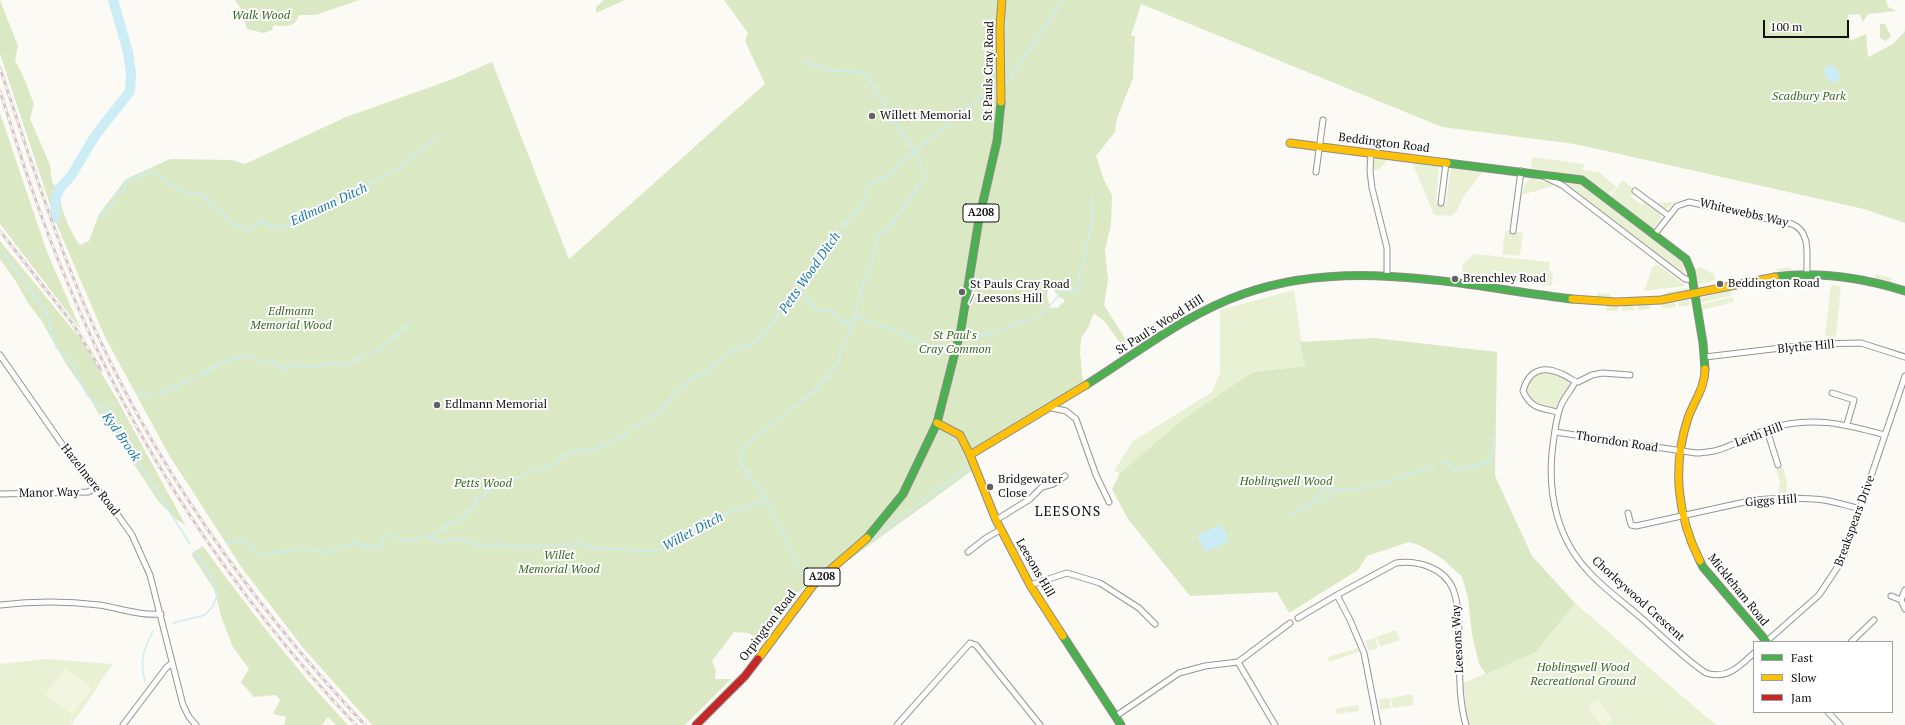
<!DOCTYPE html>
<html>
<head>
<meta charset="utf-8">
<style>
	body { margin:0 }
	#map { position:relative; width:1905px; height:725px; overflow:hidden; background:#fcfaf5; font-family:"PT Serif",serif }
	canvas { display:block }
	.legend { position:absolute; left:1753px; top:641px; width:140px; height:72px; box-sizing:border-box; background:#fff; border:1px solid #9f9f9f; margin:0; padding:5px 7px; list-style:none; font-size:12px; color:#101010 }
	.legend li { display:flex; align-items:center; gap:8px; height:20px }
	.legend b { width:20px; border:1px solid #9f9f9f }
	.scale { position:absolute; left:1763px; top:20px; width:86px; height:18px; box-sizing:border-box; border:2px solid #101010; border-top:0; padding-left:5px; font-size:12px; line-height:14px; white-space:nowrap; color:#101010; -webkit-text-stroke:3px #fff; paint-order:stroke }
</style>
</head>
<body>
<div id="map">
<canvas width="1905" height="725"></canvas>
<ul class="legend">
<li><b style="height:5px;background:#4caf50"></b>Fast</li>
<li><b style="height:5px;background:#ffc107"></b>Slow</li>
<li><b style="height:5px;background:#c62828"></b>Jam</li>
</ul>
<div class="scale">100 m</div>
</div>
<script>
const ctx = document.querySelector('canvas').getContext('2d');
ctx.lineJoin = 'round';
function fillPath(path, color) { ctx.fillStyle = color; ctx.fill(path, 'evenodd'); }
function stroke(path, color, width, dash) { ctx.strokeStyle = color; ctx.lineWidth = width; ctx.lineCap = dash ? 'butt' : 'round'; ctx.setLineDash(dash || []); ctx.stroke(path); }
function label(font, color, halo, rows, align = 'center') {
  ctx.font = font + ' "PT Serif",serif'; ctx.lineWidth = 4; ctx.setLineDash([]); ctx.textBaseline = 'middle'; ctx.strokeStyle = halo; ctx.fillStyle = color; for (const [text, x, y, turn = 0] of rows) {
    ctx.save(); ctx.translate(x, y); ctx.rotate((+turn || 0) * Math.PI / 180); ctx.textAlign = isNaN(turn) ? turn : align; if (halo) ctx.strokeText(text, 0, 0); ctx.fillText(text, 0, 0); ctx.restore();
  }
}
fillPath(new Path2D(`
	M1377 157 1387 158 1386 162 1378 170H1374V160Z
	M1532 157 1584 164 1583 170 1599 172 1616 187 1609 196 1582 176 1531 168Z
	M1412 162 1439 166 1436 203 1446 205 1451 166 1483 171 1464 196 1457 211 1451 216 1434 215Z
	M1531 178 1549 183 1553 186 1522 195 1525 183Z
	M1554 178 1581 182 1682 261 1685 276Z
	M1623 180 1635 190 1630 196 1642 205 1645 201 1660 213 1661 219 1654 228H1651L1610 197Z
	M1675 202 1669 208 1664 210 1656 203Z
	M1505 231 1523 233 1520 256 1502 254Z
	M1474 254 1550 262 1549 270 1553 275 1552 286 1462 275 1463 264Z
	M1659 265 1685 285 1686 286 1644 291 1653 266Z
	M1700 267 1714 274 1715 280 1701 284 1696 282 1694 269Z
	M1790 267 1791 272 1779 273 1776 269Z
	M1875 274 1892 278 1891 282 1875 279Z
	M1831 285 1841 286 1836 337 1825 336Z
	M1688 288 1689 293 1667 296V292Z
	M1294 290 1305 366 1253 372 1183 419 1120 473 1114 471 1133 441 1212 392 1220 373V310Z
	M1731 290 1732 295 1701 303 1700 298Z
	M1597 293 1610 294V298H1597Z
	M1733 297 1734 302 1702 310 1703 304Z
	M1688 300 1691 305 1679 307 1678 302Z
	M1675 302 1676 307 1663 309 1662 304Z
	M1607 305H1618L1619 311H1606Z
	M1633 305 1634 310 1622 311V306Z
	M1638 305H1649L1651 309 1637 310Z
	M1545 372C1555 373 1565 375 1570 384L1555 408 1552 409 1530 401C1522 388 1530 390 1531 378L1538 373Z
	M1783 467 1787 481 1786 493H1778L1780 482 1776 469Z
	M1575 603 1697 709 1717 725H1468L1463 683 1536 652Z
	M1396 630 1400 640 1380 647 1376 637Z
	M1375 638 1378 648 1369 651 1365 641Z
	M1358 648 1359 652 1329 662 1328 657Z
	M46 659 113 664 97 686 98 687 71 725H0V664Z
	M1412 694 1414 705 1393 708 1391 698Z
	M1390 698 1391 708 1380 710 1379 699Z
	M1358 705 1359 711 1336 714V709Z`), '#e9f1d5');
fillPath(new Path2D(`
	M0 0 18 46 15 60 24 78 34 104 30 119 50 165 52 182C61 190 60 204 64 214 68 226 73 235 80 245L89 241 99 214 126 179 170 159 232 160 245 164 346 117 450 80 492 62 569 259 765 84 745 41 748 33 724 0H1886L1888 7 1896 11 1868 14 1863 22 1860 14 1848 15 1850 41 1866 34 1868 57 1893 44 1905 31V223L1864 209 1575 144 1442 127 1141 4 1131 36H1135L1133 78 1117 118 1115 132 1096 156 1104 180 1112 195 1111 225 1105 250 1108 280 1104 305 1128 343 1124 348 1105 322 1094 313 1088 328 1081 338 1080 353 1083 382 987 442 968 457 973 470 845 563 839 557 800 591 794 594 762 641 748 633 734 632 712 661 716 670 715 679H731L685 725H372L304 649 242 568 169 455 105 337 56 223 0 54ZM1052 288 1059 297 1064 299V303H1061L1058 308 1053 307 1051 309 1047 297 1048 290Z
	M235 0H359L316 15H299C296 26 285 28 274 25L272 30 264 33 247 29 242 11Z
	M604 0H625L596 13V7Z
	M1880 24H1885L1891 36 1886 41 1880 38Z
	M0 113 47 252 81 330 0 224Z
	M0 241 83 342 118 401 186 526 176 519 159 502 124 449 104 424 90 398 66 364 41 320 28 303 15 280 0 259Z
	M1374 338 1497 352 1495 476 1532 556 1575 603 1536 652 1486 674 1479 664 1472 634 1468 598 1462 577 1443 559 1419 545 1409 542 1367 556 1358 570 1289 613 1277 592 1190 596 1128 519 1112 489 1120 473 1183 419 1253 372 1305 366 1300 342Z
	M203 546C248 608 295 669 348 725H336L328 717 322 725H284L286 717 273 714 280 700 276 695 254 697 241 682 249 669 233 647 222 619 214 589 191 554Z`), '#dae8c4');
fillPath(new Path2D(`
	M65 668 92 688 72 715 45 695Z
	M1598 699 1613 719 1606 725H1601L1587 707Z`), '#f2f5df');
fillPath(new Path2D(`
	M1829 65 1834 67 1841 75 1837 83 1831 82 1825 76 1824 68Z
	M1221 525 1229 541 1205 552 1197 535Z`), '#ccecf6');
stroke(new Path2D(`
	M803 61 830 70 863 73 867 75 896 124 915 152 921 163 923 178
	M1007 82 1063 0
	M56 208 60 207
	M100 216 106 214 107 208 113 206 116 194 124 191 126 181 153 171 168 183 185 192 201 193 210 204 224 214 232 224 249 230 261 222 277 227 288 225 296 220 312 215 319 210 335 206 341 201 361 192 383 176 402 168 407 161 441 134
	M2 250 46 312 56 347 72 364 87 395 111 418 190 544
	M800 291 817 310 833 311 840 321 852 325
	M855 316 897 332
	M1036 317C1046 310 1055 302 1061 291H1078L1079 271 1084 263 1092 219 1091 197
	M1003 329 1030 319
	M902 334 950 354 955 337
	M963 339 978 337 998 330
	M371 353 379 350 410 323
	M199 376 224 361 250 355 261 363 274 362 285 369 299 364 312 368 332 363 344 366 365 355
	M137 393 154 396
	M160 394 193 378
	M107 413V409L114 403
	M1441 464 1448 462 1454 470 1490 462 1493 451V438
	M1318 500 1315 497 1321 492 1330 488C1354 497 1409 474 1434 466
	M1297 511 1318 500 1322 502 1338 491
	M1289 514 1294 512
	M429 538 434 533 442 530 449 523 459 521 474 507 478 498 484 496 485 491 493 489 504 482 510 483 514 478 522 477 527 473 555 464 564 456 572 452 595 449 599 446 609 444 614 439 625 436 628 430 644 422 662 410 676 392 697 375 709 372 711 366 735 349 750 346 752 342 759 340 779 314 793 301 791 298 795 292 802 288 812 273 819 255 828 248 845 222 854 215 855 210C865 208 866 194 869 184L891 175 897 166 998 83
	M870 541 969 466
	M226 543 240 540 247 541 259 555 292 551 303 547 310 551 318 550 325 553 355 543 373 548 378 547 382 543 384 537 390 535 410 542 424 536 437 541 460 539 479 545 501 544 527 547 567 544 573 547 579 543 598 549H628L635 552 660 550 669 543 719 516 767 500
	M801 571 767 500 742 465 740 454 744 446 817 389 836 365 852 325 863 284 871 266 876 248V240L881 232 891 226 921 182
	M803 573 814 576
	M173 623 205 615 213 606 217 595 209 573 195 551
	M145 681C139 661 144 649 153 631`), '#ccecf6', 1.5);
stroke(new Path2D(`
	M55 218 56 196 61 187 71 176 95 136 130 91 131 74 128 52 113 0`), '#ccecf6', 10);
const street = new Path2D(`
	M1371 152 1370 171 1372 188 1387 248V276
	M1316 172 1323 120
	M1545 177 1562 185 1685 279 1692 280
	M1635 191 1669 216
	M1441 203 1446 163
	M1513 231 1521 171
	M1654 235 1677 206 1689 202 1792 224C1812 232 1806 257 1807 275
	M0 355 71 457 115 511 132 535 150 575 183 705 189 717 196 725
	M1705 357 1815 344 1861 343 1905 357
	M1575 382C1571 391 1563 398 1560 408 1555 422 1554 438 1552 453 1548 496 1558 539 1588 571 1603 588 1622 601 1639 616 1661 635 1682 657 1706 673 1727 680 1740 666 1754 653
	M1832 393 1854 400 1847 424
	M1052 408 1066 411 1076 419 1096 475 1109 502
	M1558 412C1541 408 1531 409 1523 391 1529 369 1544 365 1564 375 1569 377 1572 381 1578 382L1592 375 1602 373 1630 375
	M1767 430 1778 465
	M1555 432 1696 453C1702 453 1708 452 1714 451 1732 447 1750 435 1768 429 1810 415 1845 424 1885 435
	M0 494 88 492 96 488
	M1628 513 1631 525 1636 526 1754 500C1777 498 1801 497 1824 500 1836 502 1848 506 1861 509
	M996 520 1030 499 1042 487 1053 484 1065 476
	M968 552 986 538 1000 530
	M1030 585 1067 573 1100 583 1139 608 1155 624
	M1905 590 1901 600 1905 609
	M1337 595 1350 620 1364 653 1378 725
	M1891 596 1901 600
	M0 605C33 601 67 601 99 605 119 608 141 616 161 614
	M1298 618 1337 595 1396 563C1416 560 1444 567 1453 589 1459 605 1459 622 1459 640 1460 668 1458 698 1466 725
	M1767 641 1819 595 1843 559 1905 376
	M1851 642 1874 620
	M1238 662 1290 623
	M1828 712 1840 725
	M1116 716 1179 673 1205 666 1238 662 1275 725
	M123 725 166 668 172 663
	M897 725 970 643 976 645 1040 725`);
const fast = new Path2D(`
	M1447 163 1582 180 1686 259 1691 271 1703 343 1705 369
	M1775 277C1819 271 1863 278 1905 291
	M1086 385C1137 353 1186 314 1243 294 1349 256 1464 286 1572 299
	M867 538 903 494 937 423 961 329 979 219 997 141 1001 102
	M1700 561 1703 567 1767 642
	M1063 636 1121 725`);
const slow = new Path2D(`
	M1001 102 1000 26 1002 0
	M1290 143 1447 163
	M1572 299 1616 302 1661 300 1775 277
	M937 423 960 435 970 455 996 520 1030 585 1063 636
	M970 455 1086 385
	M1700 561C1677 516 1672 466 1688 418 1694 401 1705 388 1705 369
	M758 659 814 584 867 538`);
const jam = new Path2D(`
	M696 725 745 676 758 659`);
stroke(street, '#969593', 7);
stroke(fast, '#8d8c8a', 9);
stroke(slow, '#8d8c8a', 9);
stroke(jam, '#8d8c8a', 9);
stroke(street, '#fffefe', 5);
stroke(fast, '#4caf50', 7);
stroke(slow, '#ffc107', 7);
stroke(jam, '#c62828', 7);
const rail = new Path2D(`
	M0 68C26 146 51 225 83 302 149 458 249 602 365 725
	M0 91C20 154 40 218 66 279 133 444 233 596 356 725
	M0 231 73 324 101 370`);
stroke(rail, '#d8c6c8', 3);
stroke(rail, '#fff', 1.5, [4.5]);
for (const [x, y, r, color] of [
	[872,116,4,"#636260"],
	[1455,279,4,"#636260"],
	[1720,284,4,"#636260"],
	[962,292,4,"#636260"],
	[437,405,4,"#636260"],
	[990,487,4,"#636260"]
]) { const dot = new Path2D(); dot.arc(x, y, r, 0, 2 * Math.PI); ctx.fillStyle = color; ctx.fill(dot); stroke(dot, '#fff', 1.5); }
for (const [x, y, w] of [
	[981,213,36],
	[822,577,36]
]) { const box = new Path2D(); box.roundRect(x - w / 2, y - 9, w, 18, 3); ctx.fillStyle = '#fff'; ctx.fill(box); stroke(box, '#101010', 1); }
label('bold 11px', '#101010', null, [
	["A208",981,213],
	["A208",822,577]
]);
label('italic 12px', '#38681f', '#fff', [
	["Walk Wood",261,16],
	["Scadbury Park",1809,97],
	["Edlmann",291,312],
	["Memorial Wood",291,326],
	["St Paul's",955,336],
	["Cray Common",955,350],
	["Hoblingwell Wood",1286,482],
	["Petts Wood",483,484],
	["Willet",559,556],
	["Memorial Wood",559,570],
	["Hoblingwell Wood",1583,668],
	["Recreational Ground",1583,682]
]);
label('12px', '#101010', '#fff', [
	["St Pauls Cray Road",989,71,-89],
	["Beddington Road",1384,143,7],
	["Whitewebbs Way",1744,213,13],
	["St Paul's Wood Hill",1160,325,-32],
	["Blythe Hill",1806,347,-5],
	["Leith Hill",1759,435,-20],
	["Thorndon Road",1617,442,9],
	["Hazelmere Road",90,480,52],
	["Manor Way",49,493,-1],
	["Giggs Hill",1771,501,-4],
	["Breakspears Drive",1855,521,-70],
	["Leesons Hill",1035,568,60],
	["Mickleham Road",1738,590,51],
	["Chorleywood Crescent",1638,599,42],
	["Orpington Road",768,626,-53],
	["Leesons Way",1458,639,-93]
]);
label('12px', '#101010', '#fff', [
	["Willett Memorial",880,116],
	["Brenchley Road",1463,279],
	["Beddington Road",1728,284],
	["St Pauls Cray Road",970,285],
	["/ Leesons Hill",970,299],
	["Edlmann Memorial",445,405],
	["Bridgewater",998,480],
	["Close",998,494]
], 'left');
label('italic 13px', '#1877a2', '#fff', [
	["Edlmann Ditch",329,205,-25],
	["Petts Wood Ditch",810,273,-55],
	["Kyd Brook",121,437,55],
	["Willet Ditch",693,532,-28]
]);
ctx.letterSpacing = '1px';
label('14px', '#101010', '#fff', [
	["LEESONS",1068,512]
]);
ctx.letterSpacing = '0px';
</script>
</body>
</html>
